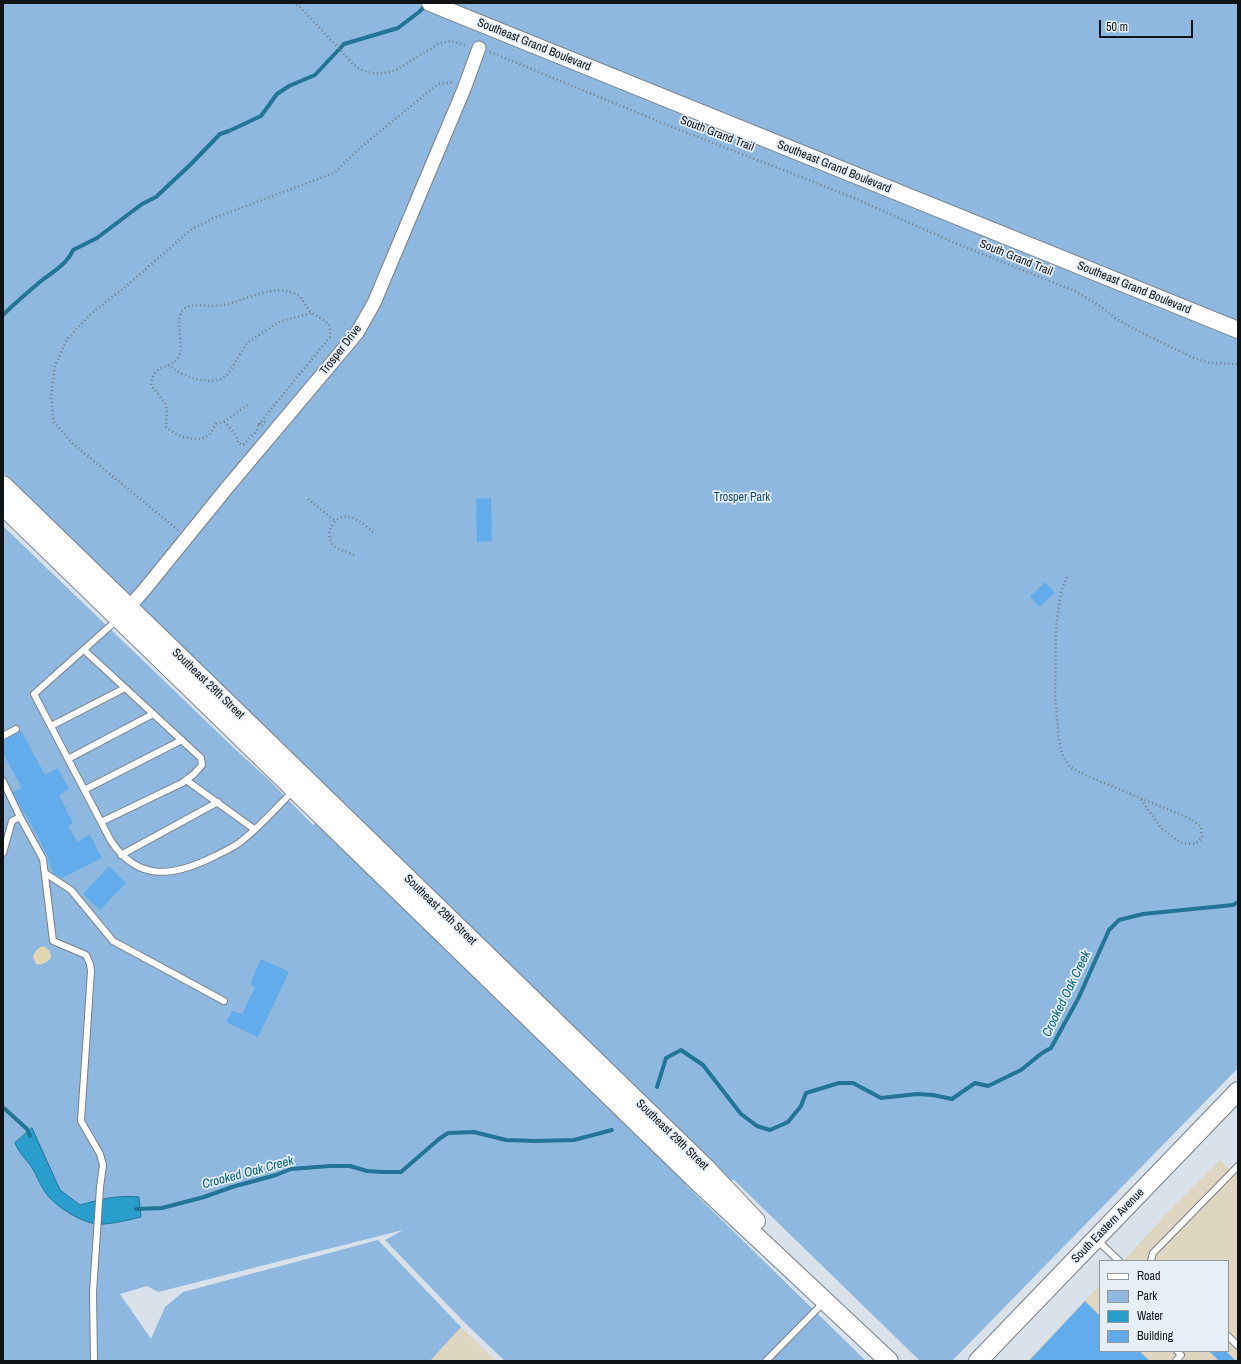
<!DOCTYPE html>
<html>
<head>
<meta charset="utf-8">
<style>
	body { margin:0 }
	#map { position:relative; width:1241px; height:1364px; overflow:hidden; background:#d9e2ea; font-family:"Archivo Narrow",sans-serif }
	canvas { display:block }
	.frame { position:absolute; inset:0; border:4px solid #111417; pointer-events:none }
	.legend { position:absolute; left:1099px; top:1260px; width:130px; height:92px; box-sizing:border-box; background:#e6eff7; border:1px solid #91979d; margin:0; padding:5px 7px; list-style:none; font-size:12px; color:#111417 }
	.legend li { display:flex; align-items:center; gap:8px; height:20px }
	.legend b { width:20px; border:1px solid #91979d }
	.scale { position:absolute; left:1099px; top:20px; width:94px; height:18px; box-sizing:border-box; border:2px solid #111417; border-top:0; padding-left:5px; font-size:12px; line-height:14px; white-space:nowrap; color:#111417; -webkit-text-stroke:3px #e6eff7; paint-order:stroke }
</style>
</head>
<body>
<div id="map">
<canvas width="1241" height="1364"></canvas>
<div class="frame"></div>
<ul class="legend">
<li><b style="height:5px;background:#fff"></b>Road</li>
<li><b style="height:11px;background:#8eb8df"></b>Park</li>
<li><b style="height:11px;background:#299ecc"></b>Water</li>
<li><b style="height:11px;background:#63acec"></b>Building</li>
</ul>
<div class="scale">50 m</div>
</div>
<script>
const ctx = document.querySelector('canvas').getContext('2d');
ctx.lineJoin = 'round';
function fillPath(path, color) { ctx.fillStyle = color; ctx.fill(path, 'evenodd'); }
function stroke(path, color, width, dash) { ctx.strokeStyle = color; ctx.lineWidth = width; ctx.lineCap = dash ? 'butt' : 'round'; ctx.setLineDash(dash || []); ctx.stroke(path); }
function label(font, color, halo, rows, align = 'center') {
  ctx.font = font + ' "Archivo Narrow",sans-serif'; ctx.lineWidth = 3.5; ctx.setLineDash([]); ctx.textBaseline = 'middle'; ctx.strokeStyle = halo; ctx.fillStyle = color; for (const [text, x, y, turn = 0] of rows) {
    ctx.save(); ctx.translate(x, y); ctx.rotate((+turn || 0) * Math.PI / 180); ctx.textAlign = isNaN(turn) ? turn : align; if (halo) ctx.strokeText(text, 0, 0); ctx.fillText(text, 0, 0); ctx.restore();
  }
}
fillPath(new Path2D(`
	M1220 1160 1238 1177V1361H1027L1100 1285V1351H1228V1261H1123L1176 1204Z
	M461 1327 496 1361H430Z`), '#dfd6c1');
fillPath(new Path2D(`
	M3 3H1238V1068L952 1361 919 1360 734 1180 685 1184 866 1361H505L466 1324 385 1240 403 1230 158 1292 147 1286 120 1294 151 1339 165 1307 183 1292 378 1240 461 1327 430 1361H3V526L235 749 269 780 313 825 344 803 3 472Z`), '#8eb8df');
fillPath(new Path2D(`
	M44 946 50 951 51 958C46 963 43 965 36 964L33 957C35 951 37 948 44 946Z`), '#e1d7b2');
const water = new Path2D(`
	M32 1128 60 1190 80 1205C101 1199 117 1195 139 1197L141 1217C129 1220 116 1223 104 1224 87 1226 61 1210 50 1198 41 1189 38 1177 31 1166 25 1158 19 1153 15 1143Z`);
fillPath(water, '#299ecc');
stroke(water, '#227596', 1);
stroke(new Path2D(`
	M3 315C15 303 28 292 41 281 53 272 67 264 73 250L97 238 142 204 156 197 191 164 220 134 229 131 261 116 277 94 289 86 315 75 344 44 398 28 419 12 426 5
	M657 1087 666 1058 681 1050 703 1065 741 1114 757 1126 770 1130 788 1122 801 1106 806 1093 839 1083H853L881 1098 917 1094 933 1095 952 1099 975 1083 988 1086 1021 1070 1042 1053 1051 1048 1078 999 1109 930 1119 920 1143 914 1233 905 1238 902
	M3 1108 5 1109 27 1129 30 1136
	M136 1209 162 1208 204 1197 232 1187 276 1175 291 1169 330 1166H350L367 1171 382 1172H401L439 1139 448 1133 474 1132 506 1140 535 1141 574 1140 612 1130`), '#227596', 4);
fillPath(new Path2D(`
	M491 498 492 541 477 542 476 499Z
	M1045 582 1055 593 1039 607 1030 597Z
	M21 730 45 775 58 768 69 789 59 795 73 823 68 826 77 842 90 835 102 858 62 878 54 874 48 861V857L25 813 24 814 13 792 22 788 3 753V740L18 733Z
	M109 866 126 883 100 910 83 894Z
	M261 959 289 972 258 1037 226 1022 232 1011 242 1014 255 987 250 984Z
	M1085 1301 1100 1316V1351H1139L1150 1361H1029Z
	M1209 1351H1226L1236 1361H1219Z`), '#63acec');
const service = new Path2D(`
	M118 619 34 694 111 841C139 883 175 876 215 856 223 852 232 848 239 843 258 829 277 807 294 790
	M84 650 201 758 202 765 194 774 182 783 101 822
	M51 726 125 688
	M3 736 16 729
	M68 759 153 714
	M186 780 254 829
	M3 781 20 817
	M84 790 182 740
	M3 853 12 821 20 817 43 859 53 941 86 955 90 964 91 971 81 1121 100 1154 103 1165 100 1187 93 1292 94 1361
	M121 855 218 802
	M45 873 71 890 113 941 224 1001
	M1097 1240 1119 1261
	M1151 1261 1153 1253 1238 1166
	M1228 1336 1238 1346
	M766 1361 824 1302
	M1176 1361 1181 1355 1177 1351`);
const minor = new Path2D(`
	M129 607 145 589 226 489 357 333 374 303 464 89 479 48`);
const tertiary = new Path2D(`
	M430 3 1238 330`);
const secondary = new Path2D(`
	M3 485 707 1169 756 1221
	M3 506 697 1181 889 1361
	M978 1361 1238 1091`);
stroke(service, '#777f87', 8);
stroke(minor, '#777f87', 15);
stroke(tertiary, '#777f87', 18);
stroke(secondary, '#777f87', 20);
stroke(new Path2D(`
	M293 3 299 6C314 22 329 38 344 54 349 59 355 67 362 70 374 75 385 74 396 70L440 43 451 41 468 46
	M490 52 677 129 778 168 854 198 955 243 1075 291 1100 306 1115 318 1132 328 1196 359 1211 363 1238 364
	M168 365 180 373 195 379 210 381 221 379 228 374 247 343 257 336 281 321 312 313
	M224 422 250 403
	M263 426 259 424 330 337C332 320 323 321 312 313 306 308 303 298 296 294 273 283 245 301 223 305 212 308 192 302 184 309 172 319 187 347 177 359 168 370 153 364 151 385L165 403 167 409 166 427C174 435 194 443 206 437 210 435 213 429 216 424L224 422C231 428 237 435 238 443L243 445 257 431 259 424 265 422
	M308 499 335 521
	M178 530 72 443 54 422 51 398 55 366 67 339 92 313 125 287 192 229 214 218 334 173 361 147 438 84 454 82
	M354 555C348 552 338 550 334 546 322 533 335 514 350 517 359 519 367 527 374 533
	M1067 577 1061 592 1056 628 1055 697 1059 739 1062 754 1070 767 1085 775 1191 819 1201 827 1202 838 1195 844 1181 843 1161 828 1140 798`), '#787e83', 2.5, [1, 3]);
stroke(service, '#fff', 6);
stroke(minor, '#fff', 13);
stroke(tertiary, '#fff', 16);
stroke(secondary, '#fff', 18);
label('12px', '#111417', '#e6eff7', [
	["Southeast Grand Boulevard",534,45,22],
	["South Grand Trail",717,134,21],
	["Southeast Grand Boulevard",834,167,22],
	["South Grand Trail",1016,258,22],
	["Southeast Grand Boulevard",1134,288,22],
	["Trosper Drive",341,350,-52],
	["Southeast 29th Street",208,684,44],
	["Southeast 29th Street",440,910,44],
	["Southeast 29th Street",672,1135,44],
	["South Eastern Avenue",1108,1226,-46]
]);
label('12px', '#154a74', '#e6eff7', [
	["Trosper Park",742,498]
]);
label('italic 13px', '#04607f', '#e6eff7', [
	["Crooked Oak Creek",1067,994,-64],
	["Crooked Oak Creek",248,1173,-15]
]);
</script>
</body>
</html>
